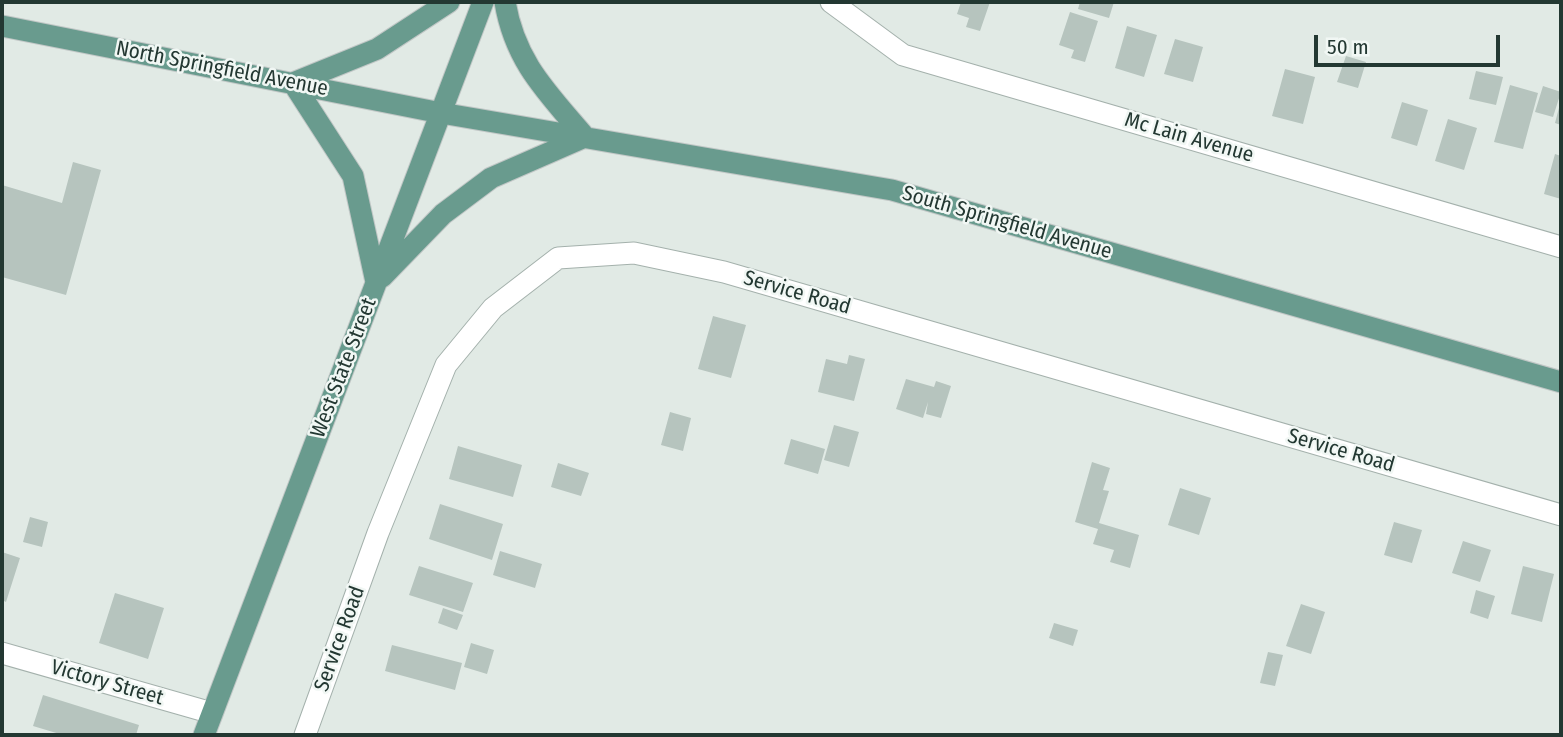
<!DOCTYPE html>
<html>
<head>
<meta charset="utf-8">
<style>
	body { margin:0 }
	#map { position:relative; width:1563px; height:737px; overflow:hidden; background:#e1eae5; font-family:"Fira Sans Condensed",sans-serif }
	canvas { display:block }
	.frame { position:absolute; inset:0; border:4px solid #233832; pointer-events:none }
	.scale { position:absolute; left:1314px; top:35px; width:186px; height:32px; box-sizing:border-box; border:4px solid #233832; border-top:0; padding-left:9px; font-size:21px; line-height:24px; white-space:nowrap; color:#233832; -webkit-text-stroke:5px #f1f7f4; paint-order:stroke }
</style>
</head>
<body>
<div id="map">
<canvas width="1563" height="737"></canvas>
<div class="frame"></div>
<div class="scale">50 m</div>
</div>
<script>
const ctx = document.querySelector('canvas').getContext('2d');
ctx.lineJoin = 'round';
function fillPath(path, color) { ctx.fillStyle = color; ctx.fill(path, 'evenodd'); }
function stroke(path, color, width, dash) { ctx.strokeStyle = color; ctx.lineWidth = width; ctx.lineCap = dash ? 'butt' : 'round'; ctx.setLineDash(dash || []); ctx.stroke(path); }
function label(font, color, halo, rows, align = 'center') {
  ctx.font = font + ' "Fira Sans Condensed",sans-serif'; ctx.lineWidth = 5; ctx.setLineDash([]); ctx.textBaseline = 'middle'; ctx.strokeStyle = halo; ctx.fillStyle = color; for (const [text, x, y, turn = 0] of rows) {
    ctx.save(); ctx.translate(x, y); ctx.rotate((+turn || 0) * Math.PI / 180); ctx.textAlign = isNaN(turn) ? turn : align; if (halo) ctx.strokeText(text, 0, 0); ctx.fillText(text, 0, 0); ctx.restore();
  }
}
fillPath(new Path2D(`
	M961 2H990L980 31 966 27 969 18 957 14Z
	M1080 2H1114L1109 18 1078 9Z
	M1070 12 1098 21 1085 62 1071 58 1074 50 1059 45Z
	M1127 26 1157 35 1144 77 1115 68Z
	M1175 39 1203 47 1193 82 1164 74Z
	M1346 56 1366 62 1358 88 1337 82Z
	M1285 69 1315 77 1303 124 1272 116Z
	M1476 71 1503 77 1496 105 1469 99Z
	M1510 85 1538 93 1523 149 1494 142Z
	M1543 86 1561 92 1553 117 1535 112Z
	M1402 102 1428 110 1417 146 1391 138Z
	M1560 104H1561V125L1555 123Z
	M1448 119 1477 128 1464 170 1435 161Z
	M1555 154 1561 156V199L1544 194Z
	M73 162 101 170 66 295 2 277V185L62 203Z
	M713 316 746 325 731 378 698 369Z
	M849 355 865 359 854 401 818 392 826 359 847 364Z
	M906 379 934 387 936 381 951 386 941 418 926 414 928 402 923 418 896 409Z
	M670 412 691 418 683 451 661 445Z
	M834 425 859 432 849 467 824 460Z
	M791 439 825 449 818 474 784 464Z
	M458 446 522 465 513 497 449 479Z
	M1092 462 1110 468 1103 490 1109 491 1099 523 1139 535 1130 568 1110 562 1114 550 1093 544 1098 529 1075 522Z
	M558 463 589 473 581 496 551 487Z
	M1180 488 1211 498 1199 535 1168 525Z
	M440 504 503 524 492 560 429 539Z
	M30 517 48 522 42 547 23 542Z
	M1394 522 1422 530 1412 563 1384 555Z
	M1463 541 1491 550 1480 582 1452 573Z
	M500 551 542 564 535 588 493 575Z
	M2 552 20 558 6 602 2 600Z
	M419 566 473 583 463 612 409 595Z
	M1523 566 1554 574 1542 622 1511 614Z
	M1476 590 1495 596 1488 619 1470 613Z
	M115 593 164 608 148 659 99 643Z
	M1301 604 1325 612 1311 654 1286 646Z
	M443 608 463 615 457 630 438 623Z
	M1054 623 1078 630 1073 646 1049 638Z
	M471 643 494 650 487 674 464 667Z
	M392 645 462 663 455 690 385 671Z
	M1268 652 1283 655 1275 686 1260 683Z
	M43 695 139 725 136 735H63L33 726Z`), '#b6c4be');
const minor = new Path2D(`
	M831 2 903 55 1561 247
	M2 653 212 713
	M305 735 378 533 446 365 493 308 558 258 634 253 724 272 1561 515`);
const major = new Path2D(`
	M2 26 441 113 892 190 1561 382
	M382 277 443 214 491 178 585 137C547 92 515 62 505 2
	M376 282 353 176 293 83 377 49 449 2
	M204 735 483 2`);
stroke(minor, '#a4b1ac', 23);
stroke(major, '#c1c7c6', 23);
stroke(minor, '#fff', 21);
stroke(major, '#699b8e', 21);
label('21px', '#233832', '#f1f7f4', [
	["North Springfield Avenue",222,69,11],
	["Mc Lain Avenue",1189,138,16],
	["South Springfield Avenue",1007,223,16],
	["Service Road",797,293,16],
	["West State Street",344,368,-69],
	["Service Road",1341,451,16],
	["Service Road",340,639,-70],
	["Victory Street",107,683,16]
]);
</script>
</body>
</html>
